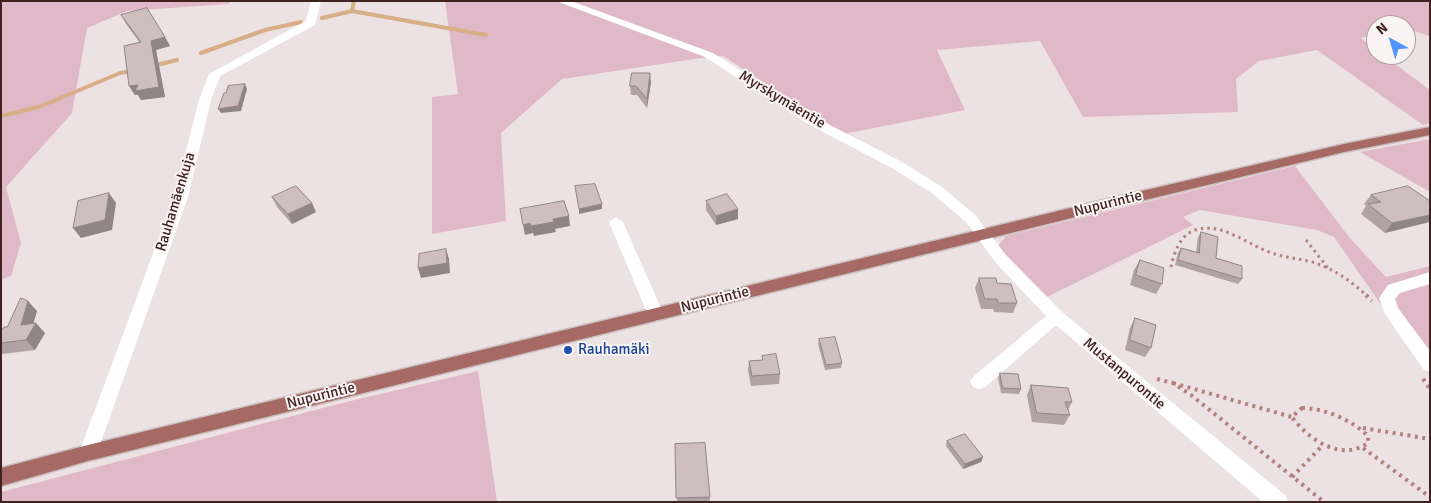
<!DOCTYPE html>
<html>
<head>
<meta charset="utf-8">
<style>
	body { margin:0 }
	#map { position:relative; width:1431px; height:503px; overflow:hidden; background:#ede2e3; font-family:Signika,sans-serif }
	canvas { display:block }
	.frame { position:absolute; inset:0; border:2px solid #402320; pointer-events:none }
	.north { position:absolute; left:1366px; top:15px; width:50px; height:50px; box-sizing:border-box; background:#f9f3f4; border:1px solid #afa09f; border-radius:50%; rotate:321deg; font-size:14px; font-weight:700; line-height:20px; text-align:center; color:#402320 }
	.north::after { content:''; display:block; margin:auto; width:18px; height:22px; background:#5097fd; clip-path:polygon(50% 0,100% 100%,50% 72%,0 100%) }
</style>
</head>
<body>
<div id="map">
<canvas width="1431" height="503"></canvas>
<div class="frame"></div>
<div class="north">N</div>
</div>
<script>
const ctx = document.querySelector('canvas').getContext('2d');
ctx.lineJoin = 'round';
function fillPath(path, color) { ctx.fillStyle = color; ctx.fill(path, 'evenodd'); }
function stroke(path, color, width, dash) { ctx.strokeStyle = color; ctx.lineWidth = width; ctx.lineCap = dash ? 'butt' : 'round'; ctx.setLineDash(dash || []); ctx.stroke(path); }
function label(font, color, halo, rows, align = 'center') {
  ctx.font = font + ' Signika,sans-serif'; ctx.lineWidth = 4; ctx.setLineDash([]); ctx.textBaseline = 'middle'; ctx.strokeStyle = halo; ctx.fillStyle = color; for (const [text, x, y, turn = 0] of rows) {
    ctx.save(); ctx.translate(x, y); ctx.rotate((+turn || 0) * Math.PI / 180); ctx.textAlign = isNaN(turn) ? turn : align; if (halo) ctx.strokeText(text, 0, 0); ctx.fillText(text, 0, 0); ctx.restore();
  }
}
fillPath(new Path2D(`
	M1 1H230L229 4 127 11 87 28 72 113 6 187 21 243 11 276 1 280Z
	M445 1H1430V36L1406 29V25H1376V35L1361 38 1376 50V55H1383L1430 90V123L1423 125 1317 50 1259 61 1236 79 1238 112 1083 117 1040 41 937 50 965 110 844 134 723 56 701 58 562 79 501 133 506 221 432 234V97L458 94Z
	M1430 139V192L1360 152Z
	M1295 166 1349 237 1386 277 1430 266V375L1334 237 1317 230 1200 210 1183 217 1193 225 1047 297 1002 254 998 246 1006 236Z
	M478 371 497 502H1V492L338 404Z`), '#e0b9c8');
stroke(new Path2D(`
	M352 11 486 35
	M322 18 352 11 354 1
	M201 53 265 30 301 22
	M153 66 177 60
	M1 116 39 107 120 73 133 71`), '#d7ae85', 4);
const major = new Path2D(`
	M1430 127V135L1344 152 1116 207 88 461 1 486V468L88 445 1116 197 1344 144Z`);
stroke(major, '#cac1c1', 3);
stroke(new Path2D(`
	M1306 240 1328 268
	M1171 267C1174 253 1180 235 1195 230 1224 221 1249 247 1275 254 1291 259 1308 259 1323 266 1340 273 1354 284 1367 296`), '#b48180', 3, [2.5, 4]);
stroke(new Path2D(`
	M1366 295 1372 301
	M1157 379 1173 383 1191 395 1324 502
	M1423 379 1430 389
	M1173 383 1292 417
	M1302 408C1324 408 1352 420 1368 436V443C1341 462 1309 440 1292 417Z
	M1363 428 1430 439
	M1363 448 1430 497
	M1292 477 1323 445`), '#b48180', 4, [3, 4.5]);
fillPath(new Path2D(`
	M311 1H321L315 25 220 76 211 100 188 197 97 453 95 459 88 461 81 459 79 453 174 197 199 100 209 74 306 21Z
	M556 1H571L713 53 818 119 902 162 942 187 976 216 1006 255 1062 312 1285 495 1288 502H1263L1056 325 985 387 979 389 973 387 970 382 973 377 1046 316 996 263 966 222 932 193 892 168 810 125 705 57Z
	M616 217 623 222 664 315 662 319 656 321 650 319 648 315 609 222Z
	M1430 272V284L1400 293 1395 299 1398 308 1430 351V372L1424 370 1385 314 1379 298 1388 285Z`), '#fff');
fillPath(major, '#a76963');
fillPath(new Path2D(`
	M121 15 165 37 170 46 156 50 165 97 141 100 138 95H135L129 86 140 43 126 24Z
	M651 82 647 108 637 95H631L630 86Z
	M1371 195 1430 201 1385 233 1361 214 1366 206 1364 204Z
	M272 197 316 212 292 224 277 207Z
	M706 201 738 209V219L716 225 706 210Z
	M1201 232 1216 258 1242 279 1238 284 1175 265 1178 253 1181 248 1196 252 1198 237Z
	M1140 260 1162 284 1156 294 1130 285 1134 270Z
	M979 278 997 283 1017 303 1013 313 994 312 993 309H981L975 288Z
	M37 311 33 324 45 333 35 350 3 354 1 352V331L7 327Z
	M1135 318 1151 348 1145 357 1125 350 1130 328Z
	M819 339 842 363 841 368 825 370 818 344Z
	M762 356 780 374 779 384 751 386 748 370 749 361 762 360Z
	M1000 373 1021 389 1019 394 1001 393 998 378Z
	M1031 385 1072 402 1068 410 1070 415 1064 425 1032 422 1027 395Z
	M947 441 983 457 981 462 963 469 946 446Z
	M675 444 710 497V502H677Z`), '#b1a3a5');
fillPath(new Path2D(`
	M165 37 170 46 156 50 165 97 141 100 138 95H135L129 86 151 41Z
	M650 73 651 82 647 108V99Z
	M245 84 247 89 241 111 221 113 218 109Z
	M109 193 116 203 112 230 81 238 73 228Z
	M312 203 316 212 292 224 288 214Z
	M602 204V209L579 214V209Z
	M738 209V219L716 225V216Z
	M1430 215V222L1385 233 1392 223Z
	M569 216 570 226 555 229 556 232 534 236 531 226 553 219Z
	M530 223 533 233 525 235 523 225Z
	M446 249 449 259 450 273 421 278 418 268Z
	M28 301 37 311 31 332 36 323 45 333 35 350 26 340 21 325Z
	M983 457 981 462 963 469 965 464Z`), '#908586');
const building = new Path2D(`
	M147 8 165 37 151 41 159 87 135 91 138 85 129 86 124 46 141 42 121 15Z
	M632 73H650L647 99 636 86H630Z
	M245 84 238 106 218 109 224 93H226L228 86Z
	M595 184 602 204 579 209 575 186Z
	M296 186 312 203 288 214 272 197Z
	M1408 186 1430 201V215L1392 223 1368 204 1381 202 1371 195Z
	M109 193 105 220 73 228 78 201Z
	M727 194 738 209 716 216 706 201Z
	M564 201 569 216 553 219 554 222 531 226 530 223 523 225 520 209Z
	M1201 232 1218 237 1216 258 1242 266V279L1178 260 1181 248 1199 253Z
	M446 249 447 263 418 268 419 254Z
	M1140 260 1164 268 1162 284 1136 275Z
	M979 278H996L997 283 1011 284 1017 303H998L997 299H985Z
	M21 298 28 301 21 325 36 323 26 340 1 343V331L4 327H7Z
	M1135 318 1156 325 1151 348 1130 340Z
	M835 337 842 363 826 365 819 339Z
	M776 354 780 374 752 376 749 361 763 360 762 356Z
	M1000 373 1018 374 1021 389 1003 388Z
	M1031 385 1068 388 1072 402H1065L1070 415 1037 413Z
	M965 434 983 457 965 464 947 441Z
	M705 443 710 497 676 498 675 444Z`);
fillPath(building, '#cebec0');
stroke(building, '#908586', 1);
for (const [x, y, r, color] of [
	[568,350,5,"#1a4fb4"]
]) { const dot = new Path2D(); dot.arc(x, y, r, 0, 2 * Math.PI); ctx.fillStyle = color; ctx.fill(dot); stroke(dot, '#f9f3f4', 2); }
label('15px', '#402320', '#f9f3f4', [
	["Myrskymäentie",782,100,31],
	["Rauhamäenkuja",176,202,-73],
	["Nupurintie",1108,204,-14],
	["Nupurintie",715,300,-14],
	["Mustanpurontie",1124,374,40],
	["Nupurintie",321,396,-14]
]);
label('15px', '#164399', '#f9f3f4', [
	["Rauhamäki",578,350]
], 'left');
</script>
</body>
</html>
